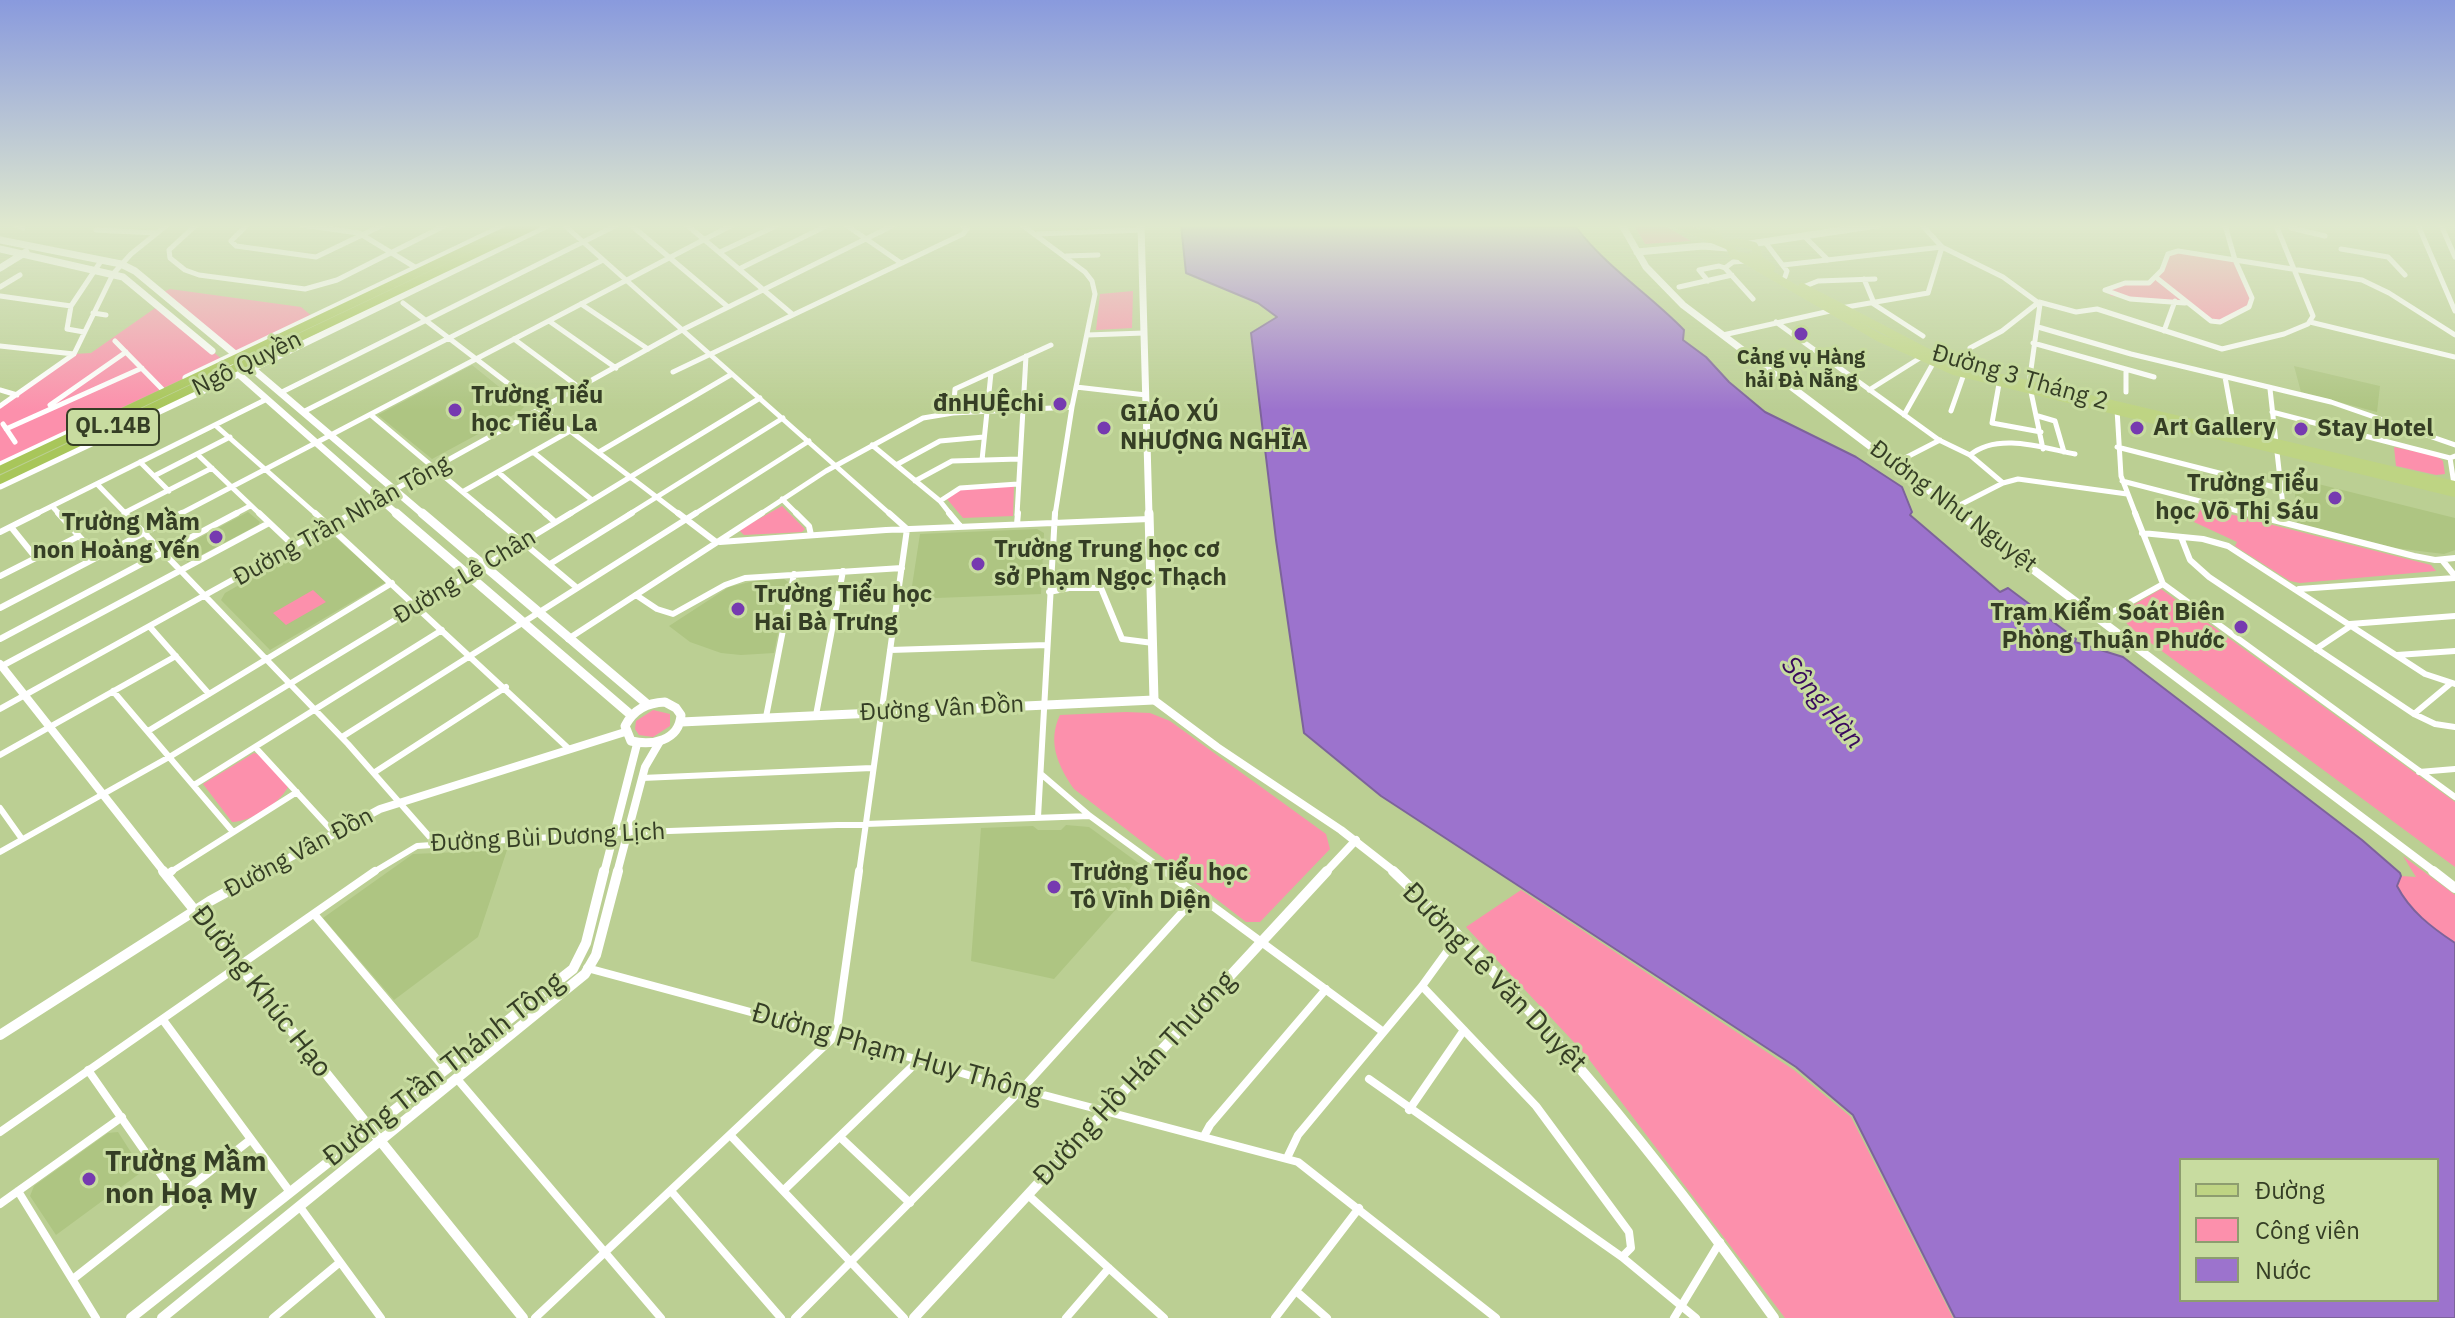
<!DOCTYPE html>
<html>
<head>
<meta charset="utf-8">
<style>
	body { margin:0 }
	#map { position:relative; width:2455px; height:1318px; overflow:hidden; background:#bbcf93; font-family:"IBM Plex Sans",sans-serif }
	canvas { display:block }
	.legend { position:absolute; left:2179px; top:1158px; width:260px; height:144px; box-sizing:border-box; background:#c8dca0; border:2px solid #8d9d6f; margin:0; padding:10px 14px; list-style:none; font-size:24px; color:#353e25 }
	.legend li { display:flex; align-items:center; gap:16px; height:40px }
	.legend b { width:40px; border:2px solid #8d9d6f }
</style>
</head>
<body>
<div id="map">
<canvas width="2455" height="1318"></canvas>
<ul class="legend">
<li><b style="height:10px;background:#bed483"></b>Đường</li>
<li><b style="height:22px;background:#fc90ac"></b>Công viên</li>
<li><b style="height:22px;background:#9c73cd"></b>Nước</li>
</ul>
</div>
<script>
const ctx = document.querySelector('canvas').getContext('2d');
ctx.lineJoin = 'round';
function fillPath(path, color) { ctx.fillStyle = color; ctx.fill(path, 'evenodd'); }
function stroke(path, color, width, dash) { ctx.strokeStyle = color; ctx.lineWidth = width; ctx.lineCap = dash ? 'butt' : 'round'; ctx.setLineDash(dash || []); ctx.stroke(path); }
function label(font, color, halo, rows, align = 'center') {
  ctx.font = font + ' "IBM Plex Sans",sans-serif'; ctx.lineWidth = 6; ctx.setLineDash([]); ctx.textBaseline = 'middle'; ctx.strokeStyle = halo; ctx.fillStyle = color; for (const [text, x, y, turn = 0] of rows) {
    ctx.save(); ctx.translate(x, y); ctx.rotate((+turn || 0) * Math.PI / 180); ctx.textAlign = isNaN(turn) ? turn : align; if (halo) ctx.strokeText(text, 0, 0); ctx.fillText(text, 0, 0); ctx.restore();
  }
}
fillPath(new Path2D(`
	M472 365 524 407 519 412 432 459 378 415Z
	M2294 366 2380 386 2377 412 2301 392Z
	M2294 478 2455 518V550L2444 554 2395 548 2297 523Z
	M248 512 260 522 258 525 188 562 173 552Z
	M1037 529 1044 533 1041 594 910 599 920 534Z
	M324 537 336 538 386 582 270 650 221 600 225 593Z
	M784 579 788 582 774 653 741 655 721 653 690 642 669 626 729 587 754 581Z
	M1066 825 1089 827 1144 867 1118 907 1054 979 971 961 981 828 1033 826 1038 830H1061Z
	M507 850 478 937 394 1000 323 918 413 854Z
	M118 1132 143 1171 56 1235 30 1196 34 1186 108 1133Z`), '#aec582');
fillPath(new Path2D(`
	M1634 225H1664L1691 241 1645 244Z
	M2170 252 2235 260 2252 298 2251 305 2218 322 2185 303 2111 296 2106 288 2158 279Z
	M170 289 301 307 313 317 235 354 161 293Z
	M1133 291 1132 328 1096 330 1100 294Z
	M158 306 223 360 0 465V405L74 354 91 353Z
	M2394 447 2436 456 2443 461 2445 474 2436 475 2396 466Z
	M1014 486 1013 516 963 518 947 499 960 490Z
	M782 506 805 529 802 532 744 535 739 530Z
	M2202 507 2431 565 2436 571 2300 583 2290 581 2235 546 2237 542 2194 522Z
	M2161 589 2455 802V867L2132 629 2118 614Z
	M313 590 326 602 286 625 273 613Z
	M653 710 670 714V726L653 737 639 735 635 729 636 721Z
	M1126 712 1150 713 1170 721 1326 834 1330 849 1260 922H1246L1074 789C1058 766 1047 742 1060 715Z
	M254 753 260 755 288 787C278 805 252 821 232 822L203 784Z
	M2403 856 2455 895V943C2431 928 2410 911 2397 886L2401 876 2416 877Z
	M1521 890 1794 1070 1851 1117 1953 1318H1785L1585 1054 1466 927Z`), '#fc90ac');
const water = new Path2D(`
	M1181 225 1576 227C1606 267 1649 294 1684 330L1683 340 1706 357 1729 382 1765 412 1856 457 1902 487 1912 512 1910 515 2000 592 2008 588 2076 639 2075 642 2123 657 2362 840 2400 873 2401 876 2397 886C2410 911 2431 927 2455 943V1318H1955L1853 1115 1796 1067 1381 796 1304 733 1276 540 1251 333 1277 317 1258 303 1186 273ZM2181 1160H2437V1300H2181Z`);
fillPath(water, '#9c73cd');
stroke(water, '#7d639b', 2);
stroke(new Path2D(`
	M16 225 23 228
	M196 225 169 250 170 258 185 270 199 275 305 289 337 280 446 225
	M247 225 231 241 236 246 316 257 383 225
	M301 225 359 233 418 269
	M564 225 891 515
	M631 225 728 307
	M687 225 792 314
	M846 225 901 263
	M1022 225 1085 272 1092 281 1095 294 1072 407 1055 515
	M1922 225 1942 247 2003 277 2040 304 2029 384
	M2418 225 2455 311
	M2441 225 2455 257
	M2291 228 2325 236
	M96 230 157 233
	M1037 234 1141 230
	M1804 236 1828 260
	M1765 242 1787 271 1785 277
	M2341 249 2388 257 2405 275
	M720 252 778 225
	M1066 256 1098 255
	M1746 261 1733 262 1725 268 1753 299
	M1783 265 1942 247
	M739 269 828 225
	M1864 279 1874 303
	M2158 279 2211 321 2220 322 2249 307 2252 298 2235 260 2225 225
	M1708 281 1699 270 1719 266 1725 268
	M0 287 20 275
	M1679 287 1732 275
	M1803 287 1818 281 1875 279
	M0 296 71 306
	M403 303 680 515
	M1872 303 1923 336
	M2185 303 2130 299 2105 290 2125 283H2149L2162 270 2168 254 2178 251 2362 280 2389 293 2455 335
	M581 304 648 349
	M1841 308 1928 293 1942 247
	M93 313 106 315
	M549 321 616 368
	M1776 322 1939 440 1970 455 2003 483
	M2310 322 2455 357
	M2038 327 2131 354 2331 402 2455 445
	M2164 331 2175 301
	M84 332 67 329 71 306 101 261
	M1087 335 1144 333
	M1723 335 1830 311
	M514 339 580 388
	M115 341 162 389
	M2033 343 2154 377
	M0 346 74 354
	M1970 348 2002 331 2039 302 2076 312 2097 309 2222 349 2284 334 2308 324 2313 316 2276 225
	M2126 369V392
	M673 372 963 234 967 229 962 225
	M2225 377 2235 432
	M1999 384 1992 423 2041 432
	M1076 387 1146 395
	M2270 389 2284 515
	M0 390 17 395
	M1869 390 1920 358
	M2031 392 2043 449
	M280 393 617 225
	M50 405 126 352
	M0 406 74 354 113 274 131 254 167 225
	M2117 409 2121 476 2136 515
	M1951 411 1964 374
	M303 412 603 260
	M2272 412 2450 458 2455 456
	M953 413 955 389 1051 345
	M371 415 490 515
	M1904 415 1935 360
	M2038 416 2055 421 2064 452
	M3 424 15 442
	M215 425 317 515
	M6 429 142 368
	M872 445 940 501 951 515
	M2117 447 2282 489
	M533 452 592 500
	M599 452 732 374
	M197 454 261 515
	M1970 455C1998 432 2043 448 2075 454
	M1905 458 1940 440
	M2450 458 2454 484
	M982 460 991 373
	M140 462 169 491
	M896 465 940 441 984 437
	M498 472 547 515
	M154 476 230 437
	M915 481 952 461 1019 459
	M2122 481 2254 515
	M97 484 127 515
	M464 491 570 431
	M782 499 798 515
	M940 501 960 488 1018 484
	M52 506 60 515
	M1954 508 2003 483 2018 479 2127 494
	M124 513 212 468
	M34 515 267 399
	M178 515 732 225
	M233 515 250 506
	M349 515 682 330 894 225
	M568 515 760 398
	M628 515 783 418
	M693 515 809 441
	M759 515 826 471 923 418 953 413 1072 407
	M1017 515 1026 356`), '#fff', 5);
stroke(new Path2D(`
	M58 513 97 556
	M125 513 348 744 435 843
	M259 513 295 547
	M315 513 568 748
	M488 513 576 587
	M545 513 555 522
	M678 513 716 542
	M796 513 809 526 811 535
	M949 513 960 526
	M2135 513 2163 584 2455 797
	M2246 513 2414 556 2435 560 2455 558
	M2284 513 2285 523
	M1017 524 1018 513
	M11 527 36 558
	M0 532 38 513
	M2142 533 2203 539 2228 546 2425 674 2455 684
	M2181 537 2190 560 2209 577 2414 714 2435 724 2455 727
	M720 542 886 530 1149 519
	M2442 560 2455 576
	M550 564 632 513
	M0 576 79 536
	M2299 589 2455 578
	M1049 592 1069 588H1101L1122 639 1153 643
	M636 595 657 609 673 614 725 585 745 578 902 568
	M0 608 182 513
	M2100 619 2163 584
	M2350 624 2455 616
	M150 627 209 694
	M0 639 237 513
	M568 639 762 513
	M2316 649 2352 625
	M890 650 1047 645
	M2397 655 2455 651
	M2 666 269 523
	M113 691 233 832
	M0 709 353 513
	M2414 714 2450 684
	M816 715 843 571
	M766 717 794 574
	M148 731 392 583
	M342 737 696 513
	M255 747 335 834
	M0 755 176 656
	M375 772 506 687
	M2419 772 2455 769
	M1041 774 1090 816 1168 873
	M642 778 872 768
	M194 785 442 630
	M0 808 22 839
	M1038 817 1055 513
	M0 852 171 756 571 513
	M169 873 297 792
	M372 873 417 846 613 833 1090 816
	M859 873 907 529 889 513`), '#fff', 6);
stroke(new Path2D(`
	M1165 871 1382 1031
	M168 874 172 871
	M314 914 446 1070
	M587 968 836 1035 968 1075 1298 1162 1496 1318
	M1422 986 1536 1106 1629 1232 1631 1248 1622 1257
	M163 1020 290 1192
	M88 1070 176 1196
	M1369 1079 1622 1257 1696 1318
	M458 1080 661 1318
	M1409 1110 1464 1030
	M0 1132 375 871
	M731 1136 904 1318
	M1204 1136 1210 1125 1326 989
	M840 1137 910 1203
	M1287 1158 1298 1135 1422 986 1459 935
	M784 1190 918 1061
	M18 1191 96 1318
	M671 1191 781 1318
	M1028 1195 1164 1318
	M0 1204 122 1117
	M300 1207 381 1318
	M73 1279 250 1140
	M1296 1291 1327 1318
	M273 1318 339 1263
	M535 1318 836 1035 859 871
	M795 1318 1021 1090 1198 895
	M1066 1318 1109 1268
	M1275 1318 1359 1208
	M1674 1318 1720 1242`), '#fff', 8);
stroke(new Path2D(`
	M1622 225 1646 267 1683 305 1961 515
	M0 240 121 264 135 271 235 354
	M0 249 123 277 212 351
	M1637 252 1703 246 1728 248
	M0 268 26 252
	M251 369 547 225
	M186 378 507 225
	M0 465 90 423
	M0 486 238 374`), '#fff', 7);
stroke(new Path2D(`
	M1958 513 2436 873
	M0 664 165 873
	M1154 700 1217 747 1341 830 1396 873
	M261 873 380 809 625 732
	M604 873 637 744
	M617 873 645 767 659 743
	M1325 873 1356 840`), '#fff', 8);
stroke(new Path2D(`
	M163 871 523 1318
	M1393 871C1537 1007 1659 1158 1774 1318
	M2433 871 2455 888
	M0 1035 210 901 265 871
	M131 1318 573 969 586 943 604 871
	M162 1318 585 974 596 955 618 871
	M914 1318 1327 871`), '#fff', 10);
stroke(new Path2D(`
	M1141 225 1149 515
	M1750 244 1877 225
	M241 359 424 515
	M226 363 398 515`), '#fff', 7);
stroke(new Path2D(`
	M396 513 631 715
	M422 513 647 704
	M665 702 676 708 681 715C679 741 652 746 631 741L625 726C634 709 647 703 665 702Z
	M681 722 1154 700 1149 513`), '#fff', 9);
stroke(new Path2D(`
	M1679 225 1729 246
	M1701 225 1719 238
	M1736 242 1754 246 1758 254 1749 258 1734 255 1729 246Z
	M1755 256 1771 268
	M1742 258 1878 337 1954 371 2455 493
	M1802 287 1940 359
	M2001 378 2455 485`), '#bed483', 8);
stroke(new Path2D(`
	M0 470 518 225
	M0 480 536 225`), '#a8c65a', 8);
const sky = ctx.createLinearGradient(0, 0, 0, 410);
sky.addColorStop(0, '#899add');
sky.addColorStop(0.55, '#e0e9ce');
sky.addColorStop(1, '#e0e9ce00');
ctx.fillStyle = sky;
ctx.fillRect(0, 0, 2455, 410);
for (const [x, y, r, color] of [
	[1801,334,8,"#763ab0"],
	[1060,404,8,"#763ab0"],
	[455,410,8,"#763ab0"],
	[1104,428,8,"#763ab0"],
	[2137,428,8,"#763ab0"],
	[2301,429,8,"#763ab0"],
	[2335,498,8,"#763ab0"],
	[216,537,8,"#763ab0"],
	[978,564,8,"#763ab0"],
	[738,609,8,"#763ab0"],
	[2241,627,8,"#763ab0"],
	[1054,887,8,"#763ab0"],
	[89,1179,8,"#763ab0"]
]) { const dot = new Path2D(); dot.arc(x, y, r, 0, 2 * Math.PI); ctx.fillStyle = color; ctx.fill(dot); stroke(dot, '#c8dca0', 3); }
label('bold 20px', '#353e25', '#c8dca0', [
	["Cảng vụ Hàng",1801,358],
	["hải Đà Nẵng",1801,381]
]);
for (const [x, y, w] of [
	[113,427,92]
]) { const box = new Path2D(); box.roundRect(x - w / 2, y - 18, w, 36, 6); ctx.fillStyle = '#c8dca0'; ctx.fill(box); stroke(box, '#353e25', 2); }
label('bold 22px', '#353e25', null, [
	["QL.14B",113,427]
]);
label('24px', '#353e25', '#c8dca0', [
	["Ngô Quyền",247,364,-26],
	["Đường 3 Tháng 2",2020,378,16],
	["Đường Như Nguyệt",1953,507,37],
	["Đường Trần Nhân Tông",342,521,-29],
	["Đường Lê Chân",465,577,-31],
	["Đường Vân Đồn",942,709,-3],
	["Đường Bùi Dương Lịch",548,838,-3],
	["Đường Vân Đồn",299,853,-28]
]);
label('bold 24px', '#353e25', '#c8dca0', [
	["Trường Tiểu",471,396],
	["học Tiểu La",471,424],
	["đnHUỆchi",1044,404,"right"],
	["GIÁO XÚ",1120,414],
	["NHƯỢNG NGHĨA",1120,442],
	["Art Gallery",2153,428],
	["Stay Hotel",2317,429],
	["Trường Tiểu",2319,484,"right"],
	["học Võ Thị Sáu",2319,512,"right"],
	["Trường Mầm",200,523,"right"],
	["non Hoàng Yến",200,551,"right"],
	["Trường Trung học cơ",994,550],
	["sở Phạm Ngọc Thạch",994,578],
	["Trường Tiểu học",754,595],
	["Hai Bà Trưng",754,623],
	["Trạm Kiểm Soát Biên",2225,613,"right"],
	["Phòng Thuận Phước",2225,641,"right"],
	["Trường Tiểu học",1070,873],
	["Tô Vĩnh Diện",1070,901]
], 'left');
label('italic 26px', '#390a5d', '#c8dca0', [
	["Sông Hàn",1822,703,50]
]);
label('28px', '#353e25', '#c8dca0', [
	["Đường Lê Văn Duyệt",1494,978,46],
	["Đường Khúc Hạo",261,992,52],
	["Đường Phạm Huy Thông",897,1054,16],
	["Đường Trần Thánh Tông",444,1070,-38],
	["Đường Hồ Hán Thương",1135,1079,-47]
]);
label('bold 28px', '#353e25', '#c8dca0', [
	["Trường Mầm",105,1163],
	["non Hoạ My",105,1195]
], 'left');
</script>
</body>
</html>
